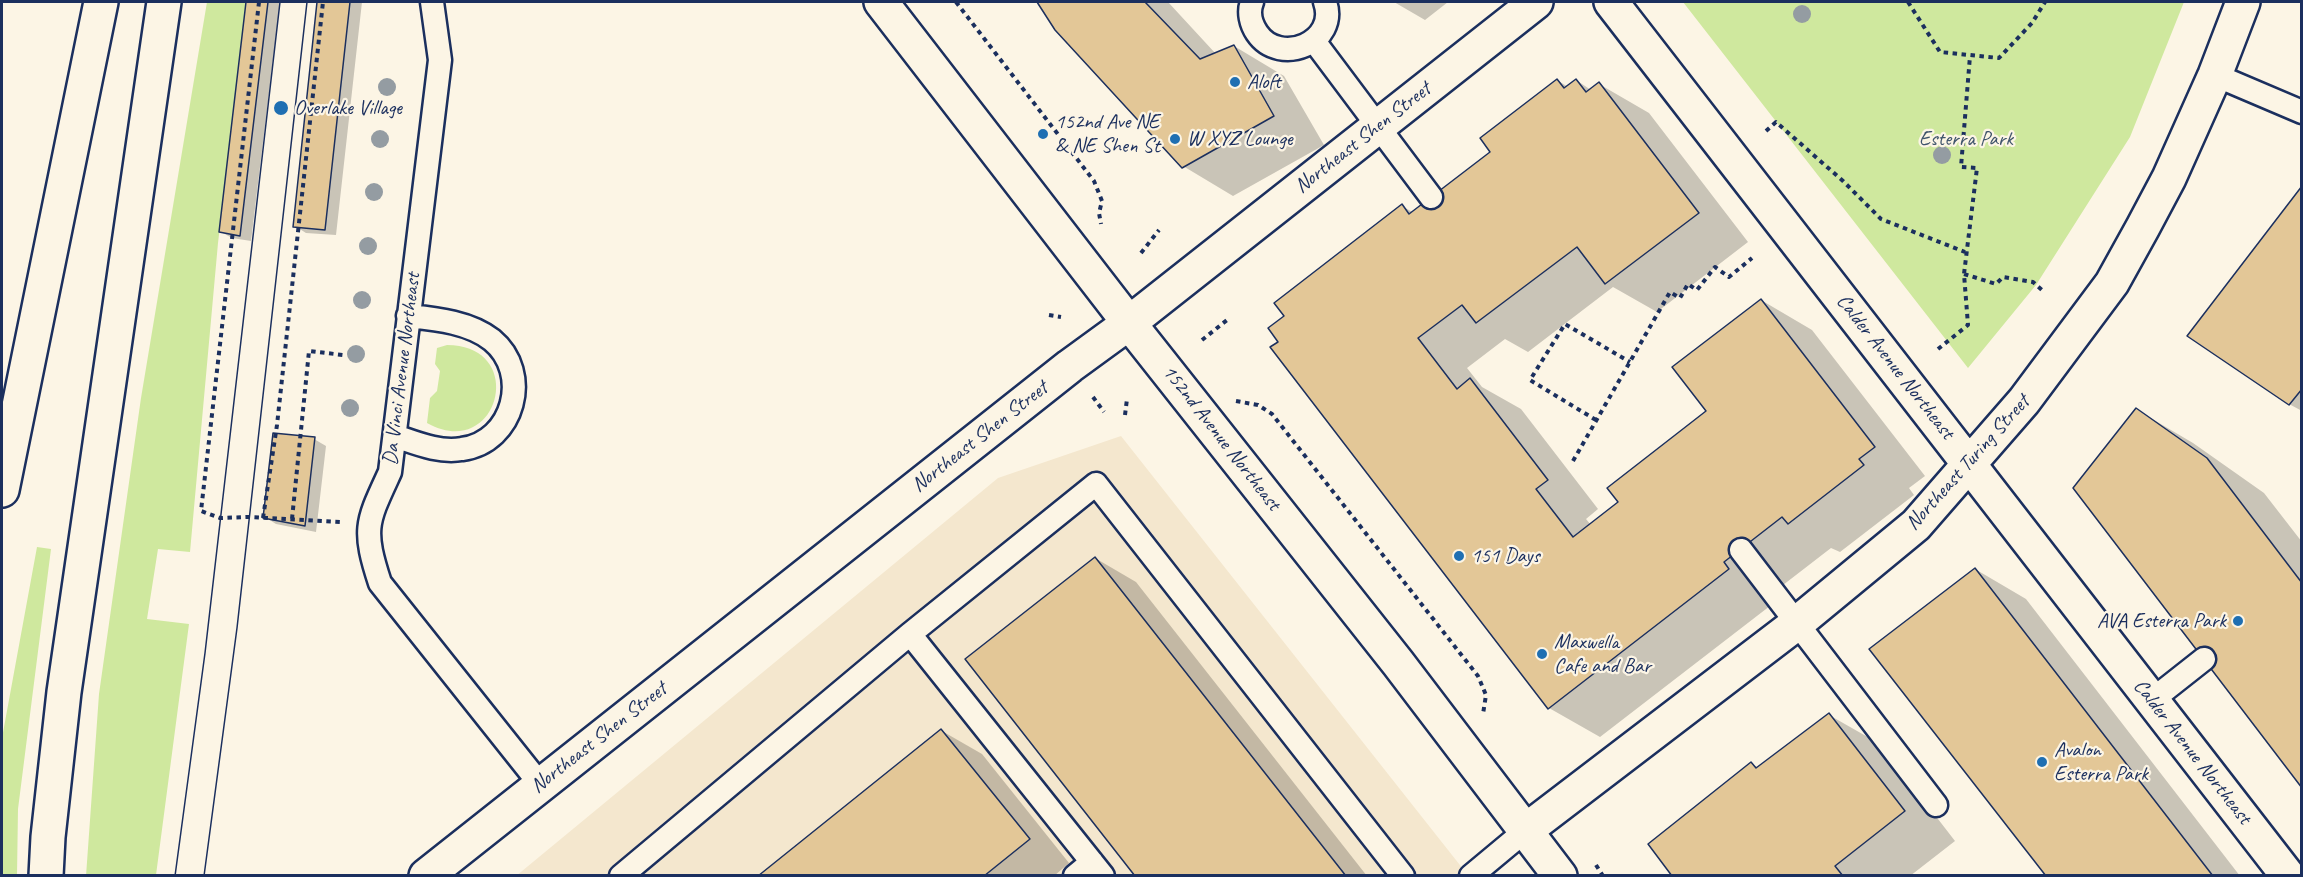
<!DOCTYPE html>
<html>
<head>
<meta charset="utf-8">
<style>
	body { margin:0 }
	#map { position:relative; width:2303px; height:877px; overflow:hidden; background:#fcf5e5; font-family:Caveat,sans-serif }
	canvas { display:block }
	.frame { position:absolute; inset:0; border:3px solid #1b2f5e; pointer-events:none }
</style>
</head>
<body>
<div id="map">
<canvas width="2303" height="877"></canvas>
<div class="frame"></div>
</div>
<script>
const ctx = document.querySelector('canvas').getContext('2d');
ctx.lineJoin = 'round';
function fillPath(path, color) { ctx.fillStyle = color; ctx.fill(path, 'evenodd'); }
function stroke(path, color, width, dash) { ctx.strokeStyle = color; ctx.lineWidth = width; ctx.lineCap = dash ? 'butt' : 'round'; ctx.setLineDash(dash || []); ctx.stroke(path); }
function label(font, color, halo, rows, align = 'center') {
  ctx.font = font + ' Caveat,sans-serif'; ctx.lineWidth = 4.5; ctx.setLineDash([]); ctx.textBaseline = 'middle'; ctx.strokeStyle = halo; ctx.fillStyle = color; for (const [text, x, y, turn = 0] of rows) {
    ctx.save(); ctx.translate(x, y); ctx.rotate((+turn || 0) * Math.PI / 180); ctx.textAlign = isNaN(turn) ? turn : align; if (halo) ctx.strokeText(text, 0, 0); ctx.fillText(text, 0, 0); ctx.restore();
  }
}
fillPath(new Path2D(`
	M1121 436 1467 874 516 876 998 478Z`), '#f4e7ce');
fillPath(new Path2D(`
	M207 2H247L218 243 190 552 158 549 147 619 189 624 156 875 86 876 99 694 141 398Z
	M1683 2H2184L2130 137 2036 285 1968 368Z
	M447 345C529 345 499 463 427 423L430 398 437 391 440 371 435 364 437 348Z
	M37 547 51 549 18 809 17 875H2V738Z`), '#cfe89e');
fillPath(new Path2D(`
	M248 2H280L251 241 232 238 221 232Z
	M318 2H362L336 235 306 233 295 226Z
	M1039 2H1168L1216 54 1234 46 1284 76 1324 145 1233 196 1183 166 1057 29Z
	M1394 2H1448L1425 20Z
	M1557 80 1568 87 1576 80 1591 90 1599 84 1649 113 1748 242 1657 312 1613 287 1528 352 1505 339 1467 368 1482 387 1521 409 1598 509 1586 519 1591 525 1620 502 1708 412 1761 300 1812 330 1925 476 1909 488 1914 495 1840 552 1831 548 1774 592 1779 599 1600 737 1549 708 1272 347 1280 342 1286 316 1402 206 1414 213 1492 152Z
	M2302 189V411L2289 404Z
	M2137 410 2193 443 2264 493 2302 542V785Z
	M314 439 326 446 316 532 276 524 265 517Z
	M1095 558 1136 582 1367 876H1137Z
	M1975 569 2026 599 2240 876H2048Z
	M1829 715 1880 744 1955 841 1910 876H1674L1752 764 1759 768Z
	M942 731 982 754 1069 863 1054 876H760Z`), '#0003');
const building = new Path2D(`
	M246 2H268L240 236 219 232Z
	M317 2H350L325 230 293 227Z
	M1037 2H1145L1200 59 1234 45 1274 116 1182 168 1055 30Z
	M1557 79 1564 88 1576 79 1586 92 1599 82 1699 213 1605 284 1577 247 1476 323 1462 305 1418 338 1457 389 1470 378 1548 480 1536 489 1573 537 1618 502 1607 488 1706 411 1672 367 1761 299 1875 447 1859 459 1864 465 1788 524 1782 517 1724 562 1729 569 1548 709 1270 347 1278 342 1268 328 1284 316 1274 303 1402 204 1409 214 1490 152 1480 138Z
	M2302 186V389L2289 405 2187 336Z
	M2136 408 2207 458 2302 583V788L2073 488Z
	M273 433 315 437 305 526 263 518Z
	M1095 557 1346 876H1135L965 659Z
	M1975 568 2213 876H2046L1869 649Z
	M1829 713 1905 811 1835 866 1843 876H1672L1648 844 1751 762 1756 768Z
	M941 729 1030 839 984 876H758Z`);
fillPath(building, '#e3c797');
stroke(building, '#1b2f5e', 1.5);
const lane = new Path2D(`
	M432 2 440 60 390 472C367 522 362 528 380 583L540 784
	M1252 2C1248 12 1251 24 1257 33 1280 67 1339 42 1325 2
	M1314 41 1431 197
	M2215 75 2302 112
	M395 436C416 443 439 453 462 449 514 442 532 373 492 340 469 322 436 319 408 316
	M1741 550 1936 805
	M910 634 1103 876
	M2152 700 2204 659
	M621 876 910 634 1096 484 1403 876
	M1075 876 1092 862
	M1471 876 1525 831`);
const street = new Path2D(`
	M1611 2 2288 876
	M1129 323 1536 2
	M1525 831 1796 624 1916 525 2024 401 2112 283 2143 227 2169 178 2215 75 2243 2`);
const secondary = new Path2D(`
	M881 2 1129 323 1398 663 1560 876
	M426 876 1070 366 1129 323`);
const highway = new Path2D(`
	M2 490 101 2
	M46 876 48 837 64 692 164 2`);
stroke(lane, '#1b2f5e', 27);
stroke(street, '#1b2f5e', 38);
stroke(secondary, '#1b2f5e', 38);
stroke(highway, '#1b2f5e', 38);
stroke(new Path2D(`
	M259 2 201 511 220 518 249 517 340 522
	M956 2 1094 181 1102 201 1099 213 1101 224
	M1908 2 1940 52 1999 58 2032 23 2045 2
	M1766 131 1776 122 1843 181 1881 219 1965 252
	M1141 253 1159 230
	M1964 274 1996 284 2003 277 2033 282 2044 292
	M1049 315 1061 317
	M1202 340 1227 320
	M1938 349 1968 325 1964 274 1977 168 1961 167 1970 56
	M1093 397 1104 412
	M1236 401 1258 405 1272 414 1478 676 1486 695 1483 714
	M1125 415 1127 399
	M1596 420 1530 380 1565 324 1630 362
	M1573 461 1670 292 1680 298 1688 284 1697 290 1715 267 1729 277 1752 258
	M263 518 277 425 323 2
	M292 519 309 351 343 355
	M1596 865 1603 876`), '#1b2f5e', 4, [4.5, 4.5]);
stroke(lane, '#fcf5e5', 22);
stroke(street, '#fcf5e5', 33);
stroke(secondary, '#fcf5e5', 33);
stroke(highway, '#fcf5e5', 33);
stroke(new Path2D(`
	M175 876 205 653 280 2
	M204 876 237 628 307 2`), '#1b2f5e', 1.5);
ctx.fillStyle = '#949ca2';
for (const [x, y] of [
	[1802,14],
	[387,87],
	[380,139],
	[1942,155],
	[374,192],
	[368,246],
	[362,300],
	[356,354],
	[350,408]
]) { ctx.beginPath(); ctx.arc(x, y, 9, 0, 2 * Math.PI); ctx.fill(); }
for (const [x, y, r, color] of [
	[1235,82,6,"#1f6fb2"],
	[281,108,8,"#1f6fb2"],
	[1043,134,6,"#1f6fb2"],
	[1175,139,6,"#1f6fb2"],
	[1459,556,6,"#1f6fb2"],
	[2238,621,6,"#1f6fb2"],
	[1542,654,6,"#1f6fb2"],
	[2042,762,6,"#1f6fb2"]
]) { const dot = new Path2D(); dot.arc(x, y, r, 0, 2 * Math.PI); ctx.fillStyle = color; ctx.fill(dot); stroke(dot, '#fcf5e5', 2); }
label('21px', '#1b2f5e', '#fcf5e5', [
	["Aloft",1247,82],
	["Overlake Village",294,108],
	["152nd Ave NE",1055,122],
	["& NE Shen St",1055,146],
	["W XYZ Lounge",1187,139],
	["151 Days",1471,556],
	["AVA Esterra Park",2226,621,"right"],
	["Maxwella",1554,642],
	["Cafe and Bar",1554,666],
	["Avalon",2054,750],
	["Esterra Park",2054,774]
], 'left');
label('21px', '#1b2f5e', '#fcf5e5', [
	["Northeast Shen Street",1363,138,-38],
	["Calder Avenue Northeast",1895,367,52],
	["Da Vinci Avenue Northeast",402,369,-83],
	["Northeast Shen Street",980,437,-38],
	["152nd Avenue Northeast",1221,438,52],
	["Northeast Turing Street",1968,463,-48],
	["Northeast Shen Street",599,738,-38],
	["Calder Avenue Northeast",2192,752,52]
]);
label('21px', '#3f546b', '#fcf5e5', [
	["Esterra Park",1966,139]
]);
</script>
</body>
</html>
